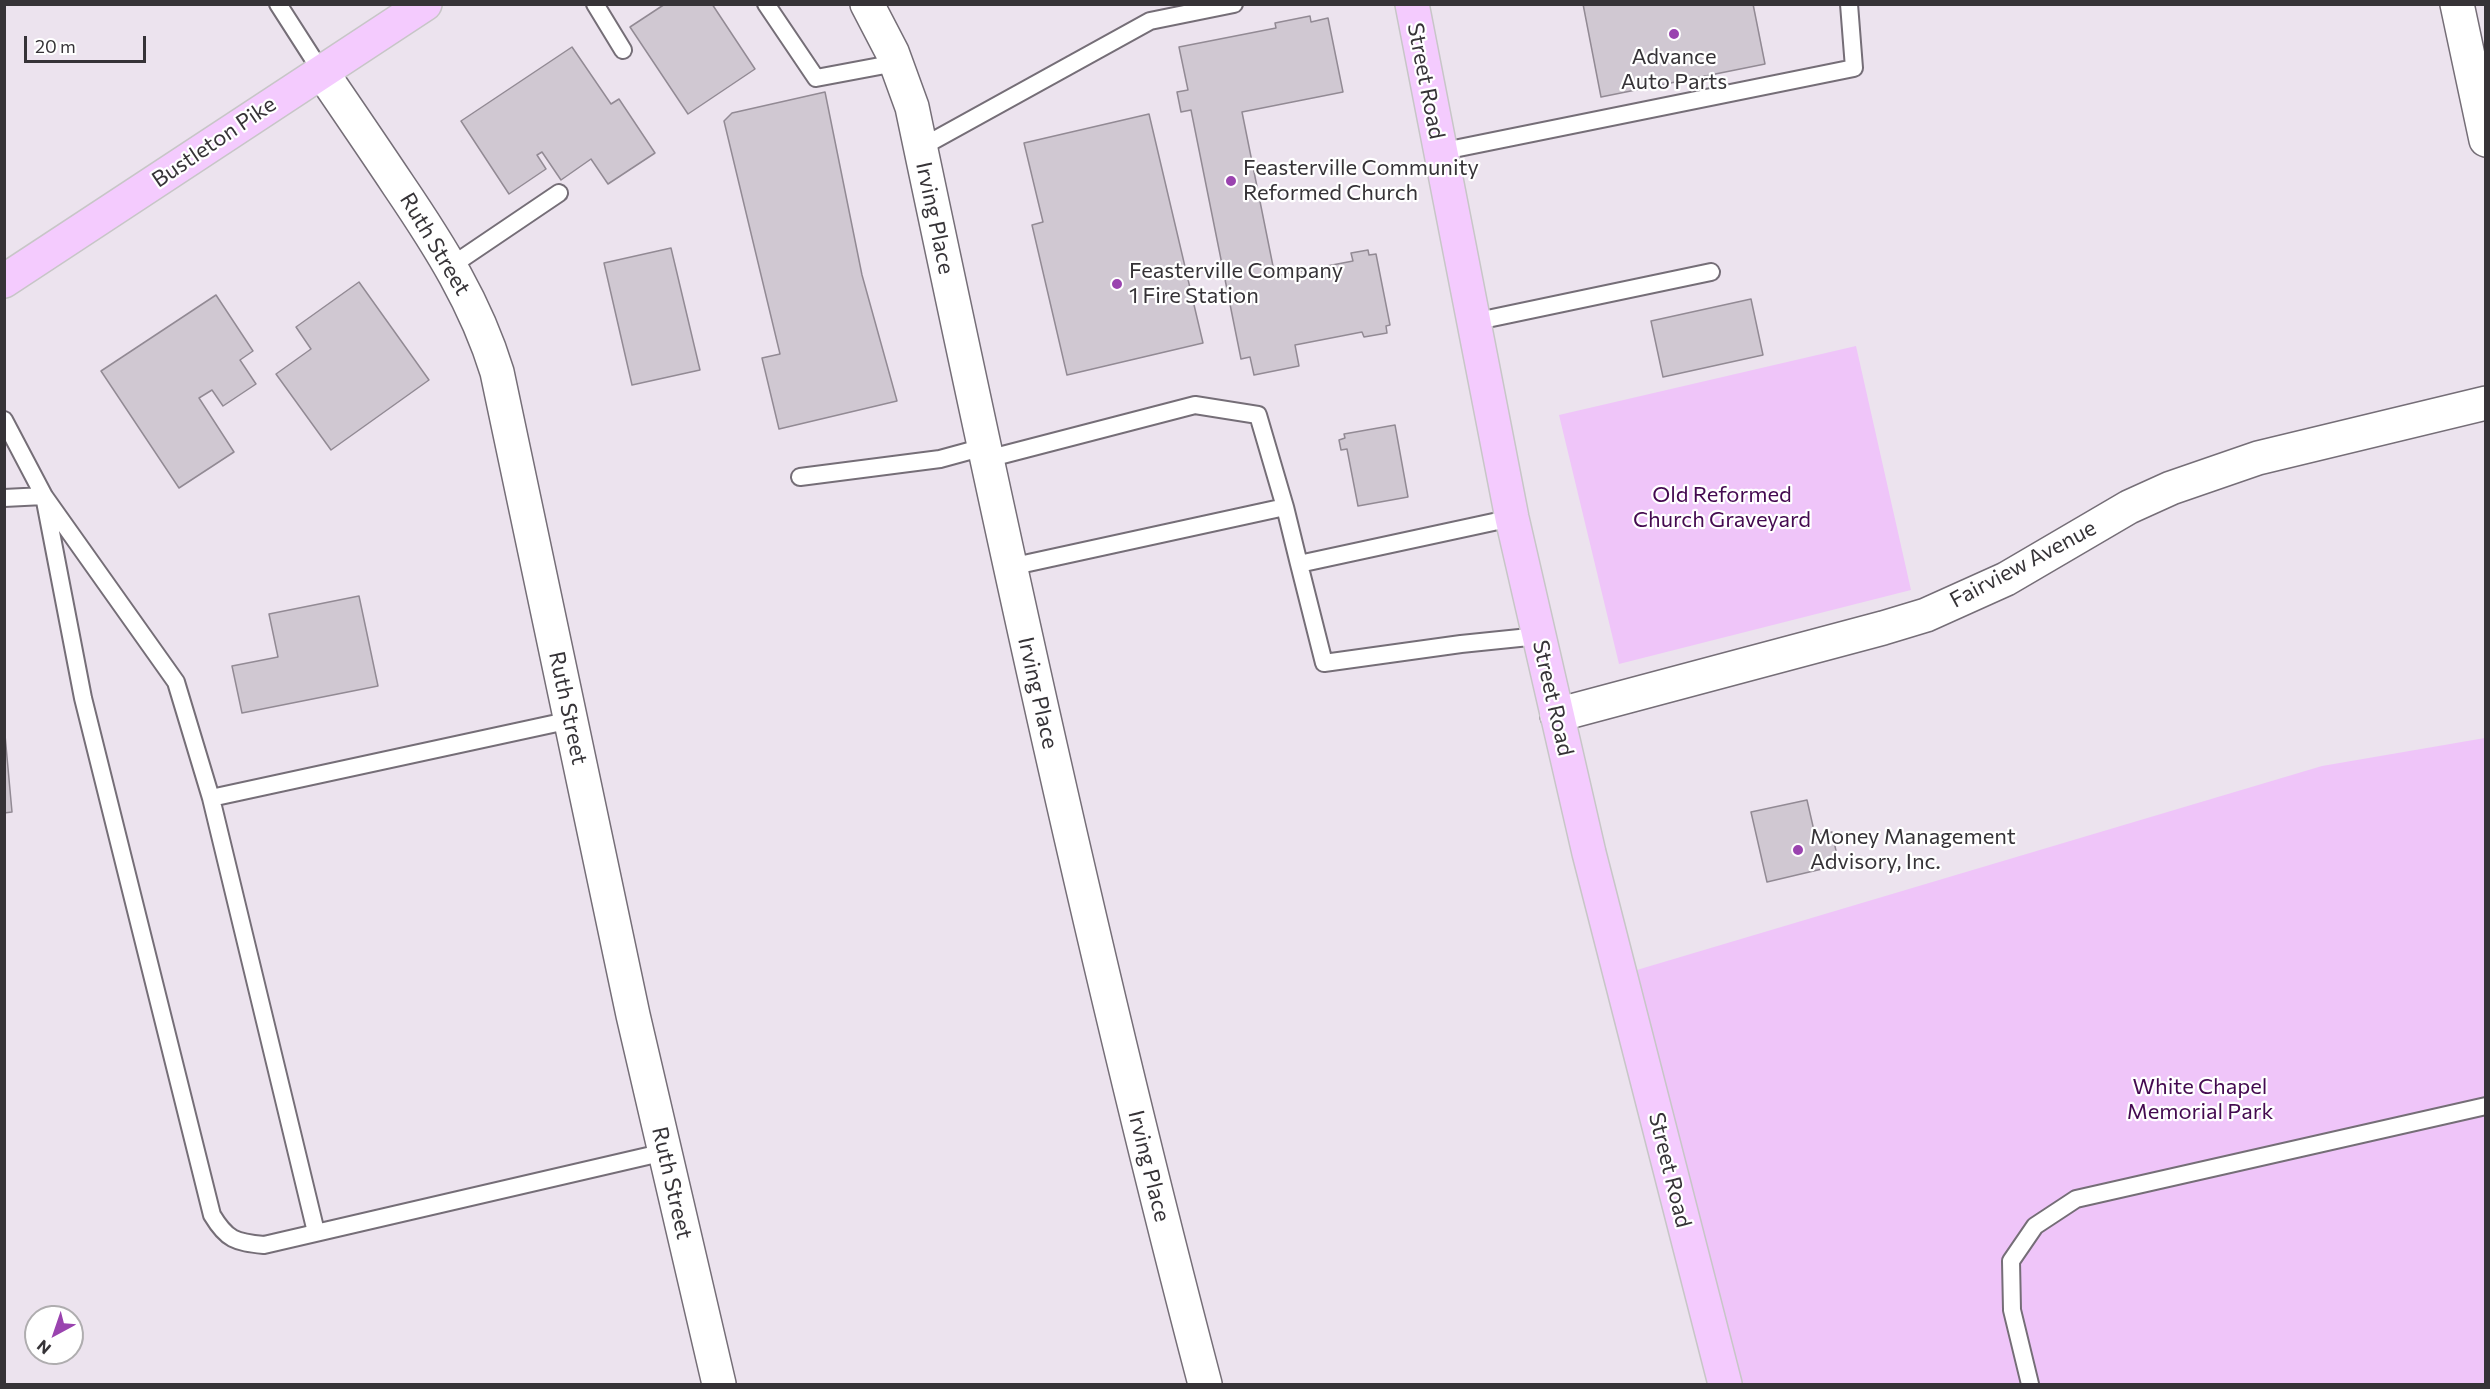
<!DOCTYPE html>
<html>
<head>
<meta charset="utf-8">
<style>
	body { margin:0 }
	#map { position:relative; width:2490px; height:1389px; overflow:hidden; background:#ece3ee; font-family:Commissioner,sans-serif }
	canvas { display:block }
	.frame { position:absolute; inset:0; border:6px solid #363337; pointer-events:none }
	.north { position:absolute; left:24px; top:1305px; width:60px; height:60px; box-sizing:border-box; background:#fff; border:2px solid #afadaf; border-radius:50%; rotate:220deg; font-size:16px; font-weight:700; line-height:24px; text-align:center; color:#363337 }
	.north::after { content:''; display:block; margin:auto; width:21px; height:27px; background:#9a43af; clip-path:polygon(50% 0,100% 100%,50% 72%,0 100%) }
	.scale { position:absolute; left:24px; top:36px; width:122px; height:27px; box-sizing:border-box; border:3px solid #363337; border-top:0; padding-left:8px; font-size:18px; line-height:21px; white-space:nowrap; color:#363337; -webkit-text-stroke:4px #fff; paint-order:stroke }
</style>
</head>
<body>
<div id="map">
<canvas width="2490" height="1389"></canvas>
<div class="frame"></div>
<div class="north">N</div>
<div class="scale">20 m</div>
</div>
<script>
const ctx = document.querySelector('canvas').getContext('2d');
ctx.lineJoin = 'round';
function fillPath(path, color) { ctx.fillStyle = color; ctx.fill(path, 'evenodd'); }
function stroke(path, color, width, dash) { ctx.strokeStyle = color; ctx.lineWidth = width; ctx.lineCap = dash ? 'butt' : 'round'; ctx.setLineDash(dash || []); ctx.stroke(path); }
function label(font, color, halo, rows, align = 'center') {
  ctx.font = font + ' Commissioner,sans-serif'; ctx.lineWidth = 4.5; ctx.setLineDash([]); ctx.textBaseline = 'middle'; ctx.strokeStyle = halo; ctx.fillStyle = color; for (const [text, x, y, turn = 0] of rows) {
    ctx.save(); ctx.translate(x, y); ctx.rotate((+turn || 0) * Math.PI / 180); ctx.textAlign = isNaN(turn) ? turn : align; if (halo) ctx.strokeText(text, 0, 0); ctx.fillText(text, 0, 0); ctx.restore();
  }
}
fillPath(new Path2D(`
	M1856 346 1911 590 1619 664 1559 415Z
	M2485 738V1384H1721L1620 975 2322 766Z`), '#efc5f9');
const building = new Path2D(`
	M665 4H712L755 69 688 114 630 27Z
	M1583 4H1753L1765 64 1601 97Z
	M1310 16 1311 22 1328 18 1343 92 1242 112 1275 276 1353 261 1351 253 1368 250 1369 255 1376 254 1390 325 1386 326 1387 333 1364 337 1362 332 1295 345 1299 366 1254 375 1250 357 1241 359 1191 110 1181 112 1177 92 1188 90 1179 47 1276 28 1275 23Z
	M572 47 611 104 619 99 655 153 608 184 591 159 561 180 542 152 537 155 546 169 509 194 461 121Z
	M825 92 862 275 897 401 779 429 762 358 780 354 724 121 732 113Z
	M1149 114 1203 343 1067 375 1032 225 1043 222 1024 143Z
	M671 248 700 370 632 385 604 263Z
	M359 282 429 380 331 450 276 374 311 349 296 327Z
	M216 295 253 351 240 360 256 384 223 406 212 390 199 398 234 452 179 488 101 371Z
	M1751 299 1763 355 1663 377 1651 321Z
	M1395 425 1408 497 1358 506 1347 449 1341 450 1339 440 1345 438 1344 434Z
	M359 596 378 686 242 713 232 666 278 657 269 614Z
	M4 724 12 812 4 813Z
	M1807 800 1815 835 1832 832 1839 865 1767 882 1751 812Z`);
fillPath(building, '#d0c8d2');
stroke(building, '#928a94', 1.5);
const lane = new Path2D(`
	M278 4 321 71
	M595 4 623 50
	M766 4 816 78 896 63
	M920 148 1150 21 1234 4
	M1439 152 1854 68 1849 4
	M451 266 559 193
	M1473 322 1711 272
	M4 420 44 496 176 682 211 798
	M987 459 1195 405 1258 415 1285 507
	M800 477 940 459 984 447
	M44 496 83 698 212 1215C227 1240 235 1242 264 1245L665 1152
	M4 498 44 496
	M1512 518 1299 564 1324 663 1461 644 1539 636
	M1010 567 1285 507 1299 564
	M316 1232 211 798 571 720
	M2030 1384 2012 1310 2011 1261 2035 1226 2076 1199 2486 1106`);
const street = new Path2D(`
	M867 4 892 52 912 107C1002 535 1094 962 1205 1384
	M2457 4 2486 140
	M321 71C347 109 373 147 399 186 439 245 476 303 497 372L633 1015 719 1384
	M1557 715 1883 628 1926 615 2006 579 2129 507 2171 488 2258 458 2486 403`);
const primary = new Path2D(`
	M1412 4 1512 518 1589 853 1725 1384
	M4 281 425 4`);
stroke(lane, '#756e77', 20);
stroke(street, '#756e77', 36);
stroke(primary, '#c7c6c7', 36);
stroke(lane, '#fff', 16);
stroke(street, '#fff', 33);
stroke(primary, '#f4cbfe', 33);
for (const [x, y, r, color] of [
	[1674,34,6,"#9a43af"],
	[1231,181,6,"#9a43af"],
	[1117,284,6,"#9a43af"],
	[1798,850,6,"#9a43af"]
]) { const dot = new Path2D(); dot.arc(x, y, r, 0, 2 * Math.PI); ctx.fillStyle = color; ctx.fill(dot); stroke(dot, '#fff', 2); }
label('22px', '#363337', '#fff', [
	["Advance",1674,57,"center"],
	["Auto Parts",1674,82,"center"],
	["Feasterville Community",1243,168],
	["Reformed Church",1243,193],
	["Feasterville Company",1129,271],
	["1 Fire Station",1129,296],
	["Money Management",1810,837],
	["Advisory, Inc.",1810,862]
], 'left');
label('22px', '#363337', '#fff', [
	["Street Road",1426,81,79],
	["Bustleton Pike",214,142,-34],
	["Irving Place",935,218,78],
	["Ruth Street",435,244,59],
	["Fairview Avenue",2023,564,-28],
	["Irving Place",1038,693,77],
	["Street Road",1553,698,77],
	["Ruth Street",568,708,78],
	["Irving Place",1149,1166,76],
	["Street Road",1670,1170,76],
	["Ruth Street",672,1183,77]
]);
label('22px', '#440a50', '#fff', [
	["Old Reformed",1722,495],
	["Church Graveyard",1722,520],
	["White Chapel",2200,1087],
	["Memorial Park",2200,1112]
]);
</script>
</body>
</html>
